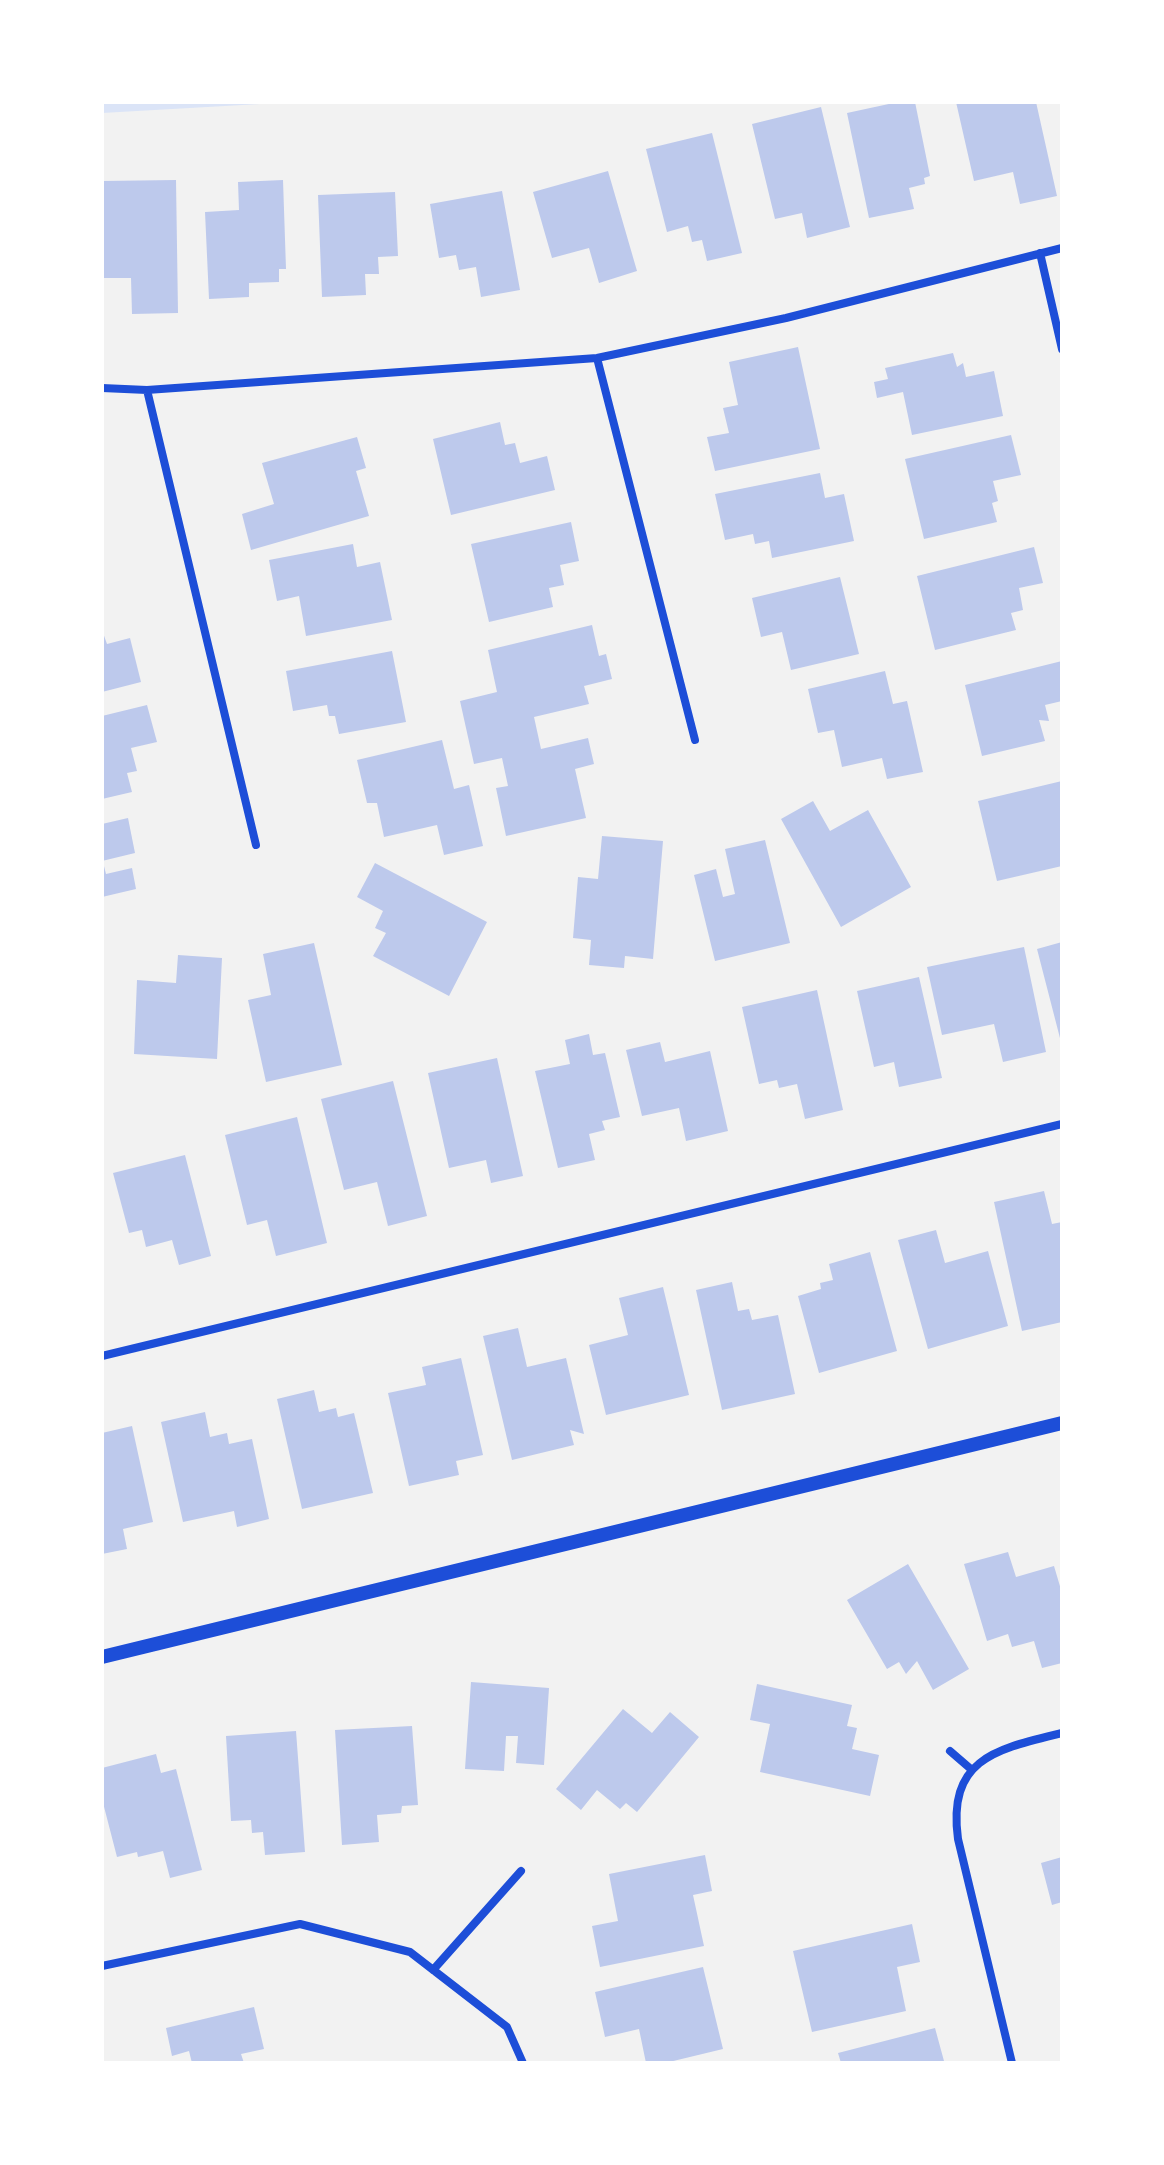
<!DOCTYPE html>
<html>
<head>
<meta charset="utf-8">
<style>
	body { margin:0 }
	#map { position:relative; width:1164px; height:2165px; overflow:hidden; background:#f2f2f2; font-family:"DejaVu Sans",sans-serif }
	canvas { display:block }
	.frame { position:absolute; inset:0; border:104px solid #fff; pointer-events:none }
</style>
</head>
<body>
<div id="map">
<canvas width="1164" height="2165"></canvas>
<div class="frame"></div>
</div>
<script>
const ctx = document.querySelector('canvas').getContext('2d');
ctx.lineJoin = 'round';
function fillPath(path, color) { ctx.fillStyle = color; ctx.fill(path, 'evenodd'); }
function stroke(path, color, width, dash) { ctx.strokeStyle = color; ctx.lineWidth = width; ctx.lineCap = dash ? 'butt' : 'round'; ctx.setLineDash(dash || []); ctx.stroke(path); }
fillPath(new Path2D(`
	M102 102H295L102 113Z`), '#dbe4f7');
fillPath(new Path2D(`
	M898 102H915L930 176 924 178 925 184 909 188 914 209 869 218 847 113Z
	M956 102H1036L1057 196 1020 204 1013 172 974 181Z
	M821 107 850 227 807 238 802 213 775 219 752 124Z
	M712 133 742 253 707 261 702 240 692 242 688 226 667 232 646 149Z
	M608 171 637 271 599 283 589 248 552 258 533 192Z
	M176 180 178 313 132 314 131 278H103L102 181Z
	M283 180 286 269H279V282L249 283V297L209 299 205 212 239 210 238 182Z
	M502 191 520 290 481 297 476 267 459 270 456 255 439 258 430 204Z
	M395 192 398 256 378 257 379 274H365L366 295 322 297 318 195Z
	M798 347 820 449 715 471 707 437 729 433 723 408 738 405 729 362Z
	M953 353 957 367 963 363 966 377 994 371 1003 416 912 435 903 392 877 398 874 382 888 379 885 368Z
	M500 422 505 445 515 443 520 463 547 456 555 490 451 515 433 439Z
	M1011 435 1021 475 993 481 998 501 992 503 997 522 924 539 905 459Z
	M357 437 366 468 356 471 369 516 251 550 242 514 274 504 262 463Z
	M820 473 825 498 844 494 854 541 772 558 769 541 755 544 753 534 725 540 715 494Z
	M571 522 579 561 560 565 564 585 549 588 553 607 489 622 471 544Z
	M353 544 357 567 380 562 392 620 306 636 299 596 277 601 269 560Z
	M1034 547 1043 583 1019 588 1023 610 1011 613 1016 630 935 650 917 576Z
	M840 577 859 654 791 670 782 632 761 637 752 598Z
	M592 625 599 656 606 654 612 679 584 686 589 704 534 717 541 749 588 738 594 764 575 769 586 818 506 836 496 788 508 786 502 758 474 764 460 701 497 692 488 650Z
	M102 630 107 644 130 638 141 682 102 692Z
	M392 651 406 722 339 734 335 716H329L327 705 293 711 286 671Z
	M1062 661V701L1045 705 1049 721 1039 720 1045 741 982 756 965 685Z
	M885 671 893 704 907 701 923 772 887 779 882 758 842 767 834 730 818 733 808 689Z
	M147 705 157 742 131 748 137 771 127 773 132 792 102 799V716Z
	M442 740 454 789 469 785 483 846 444 855 437 825 384 837 377 803H367L357 760Z
	M1062 781V866L997 881 978 801Z
	M813 801 830 831 868 810 911 887 841 927 781 819Z
	M128 818 135 853 102 861V824Z
	M602 836 663 841 653 959 625 956 624 968 589 965 591 940 573 938 578 877 598 879Z
	M765 840 790 943 715 961 694 875 716 869 723 897 735 894 725 849Z
	M103 862 106 874 132 868 136 889 102 897Z
	M375 863 487 922 449 996 373 956 386 933 375 928 383 911 357 897Z
	M1062 942V1042H1061L1037 949Z
	M314 943 342 1065 266 1082 248 1000 271 995 263 954Z
	M1024 947 1046 1052 1003 1062 994 1024 942 1035 927 967Z
	M178 955 222 958 217 1059 134 1054 137 980 176 983Z
	M919 977 942 1078 899 1087 894 1062 874 1067 857 991Z
	M817 990 843 1110 805 1119 797 1084 779 1088 777 1080 759 1084 742 1007Z
	M589 1034 593 1055 605 1053 620 1117 602 1121 605 1130 589 1134 595 1160 558 1168 535 1071 570 1064 565 1040Z
	M660 1042 665 1062 710 1051 728 1131 686 1141 679 1108 642 1116 626 1050Z
	M497 1058 523 1176 491 1183 486 1160 449 1168 428 1073Z
	M393 1081 427 1216 388 1226 377 1182 344 1190 321 1099Z
	M297 1117 327 1243 276 1256 267 1220 247 1225 225 1135Z
	M185 1155 211 1256 179 1265 172 1240 146 1247 142 1230 129 1233 113 1173Z
	M1044 1191 1052 1224 1062 1222V1322L1022 1331 994 1202Z
	M936 1230 945 1263 988 1251 1008 1326 928 1349 898 1240Z
	M870 1252 897 1351 819 1373 798 1296 821 1289 820 1283 833 1280 829 1264Z
	M732 1282 738 1311 749 1309 752 1320 778 1315 795 1394 722 1410 696 1290Z
	M663 1287 689 1395 606 1415 589 1345 628 1335 619 1298Z
	M518 1328 527 1367 566 1358 584 1434 570 1430 574 1445 512 1460 483 1336Z
	M461 1358 483 1455 456 1461 459 1475 409 1486 388 1393 426 1385 422 1367Z
	M314 1390 319 1412 336 1408 338 1417 354 1413 373 1493 302 1509 277 1399Z
	M205 1412 210 1437 227 1433 229 1444 252 1439 269 1519 237 1527 234 1511 183 1522 161 1422Z
	M132 1426 153 1522 123 1529 127 1549 102 1554V1433Z
	M1008 1552 1016 1577 1054 1566 1062 1593V1663L1042 1668 1034 1641 1012 1647 1008 1634 987 1641 964 1564Z
	M908 1564 969 1669 933 1690 917 1661 906 1674 899 1662 887 1669 847 1600Z
	M471 1682 549 1688 544 1765 516 1763 518 1736H506L504 1771 465 1769Z
	M757 1684 852 1705 847 1726 857 1728 852 1749 879 1755 870 1796 760 1772 770 1724 750 1720Z
	M623 1709 652 1733 670 1712 699 1737 637 1812 626 1803 620 1809 597 1790 581 1810 556 1789Z
	M412 1726 418 1805 402 1806 401 1813 377 1815 379 1842 342 1845 335 1730Z
	M296 1731 305 1852 265 1855 263 1832 252 1833 251 1820 231 1821 226 1736Z
	M156 1754 161 1773 176 1769 202 1870 170 1878 163 1851 138 1857 137 1852 117 1857 102 1799V1768Z
	M705 1855 712 1891 693 1895 704 1946 600 1967 592 1926 618 1921 609 1874Z
	M1062 1857V1902L1052 1905 1041 1863Z
	M912 1924 920 1962 897 1967 906 2011 812 2032 793 1951Z
	M703 1967 723 2049 665 2063H646L639 2029 605 2037 595 1992Z
	M254 2007 264 2049 241 2054 244 2063H192L189 2051 172 2056 166 2028Z
	M935 2028 944 2061 841 2063 838 2053Z`), '#bdc9ec');
stroke(new Path2D(`
	M1040 253 1062 349
	M597 358 695 740
	M102 388 147 390 597 358 786 318 1062 248
	M147 390 256 845
	M102 1356 1062 1124
	M950 1751 972 1770
	M102 1966 300 1924 410 1952 507 2027 523 2063
	M433 1970 521 1871
	M1012 2063 958 1839C947 1758 997 1749 1062 1733`), '#1d4ed8', 8);
stroke(new Path2D(`
	M102 1657 1062 1423`), '#1d4ed8', 14);
</script>
</body>
</html>
